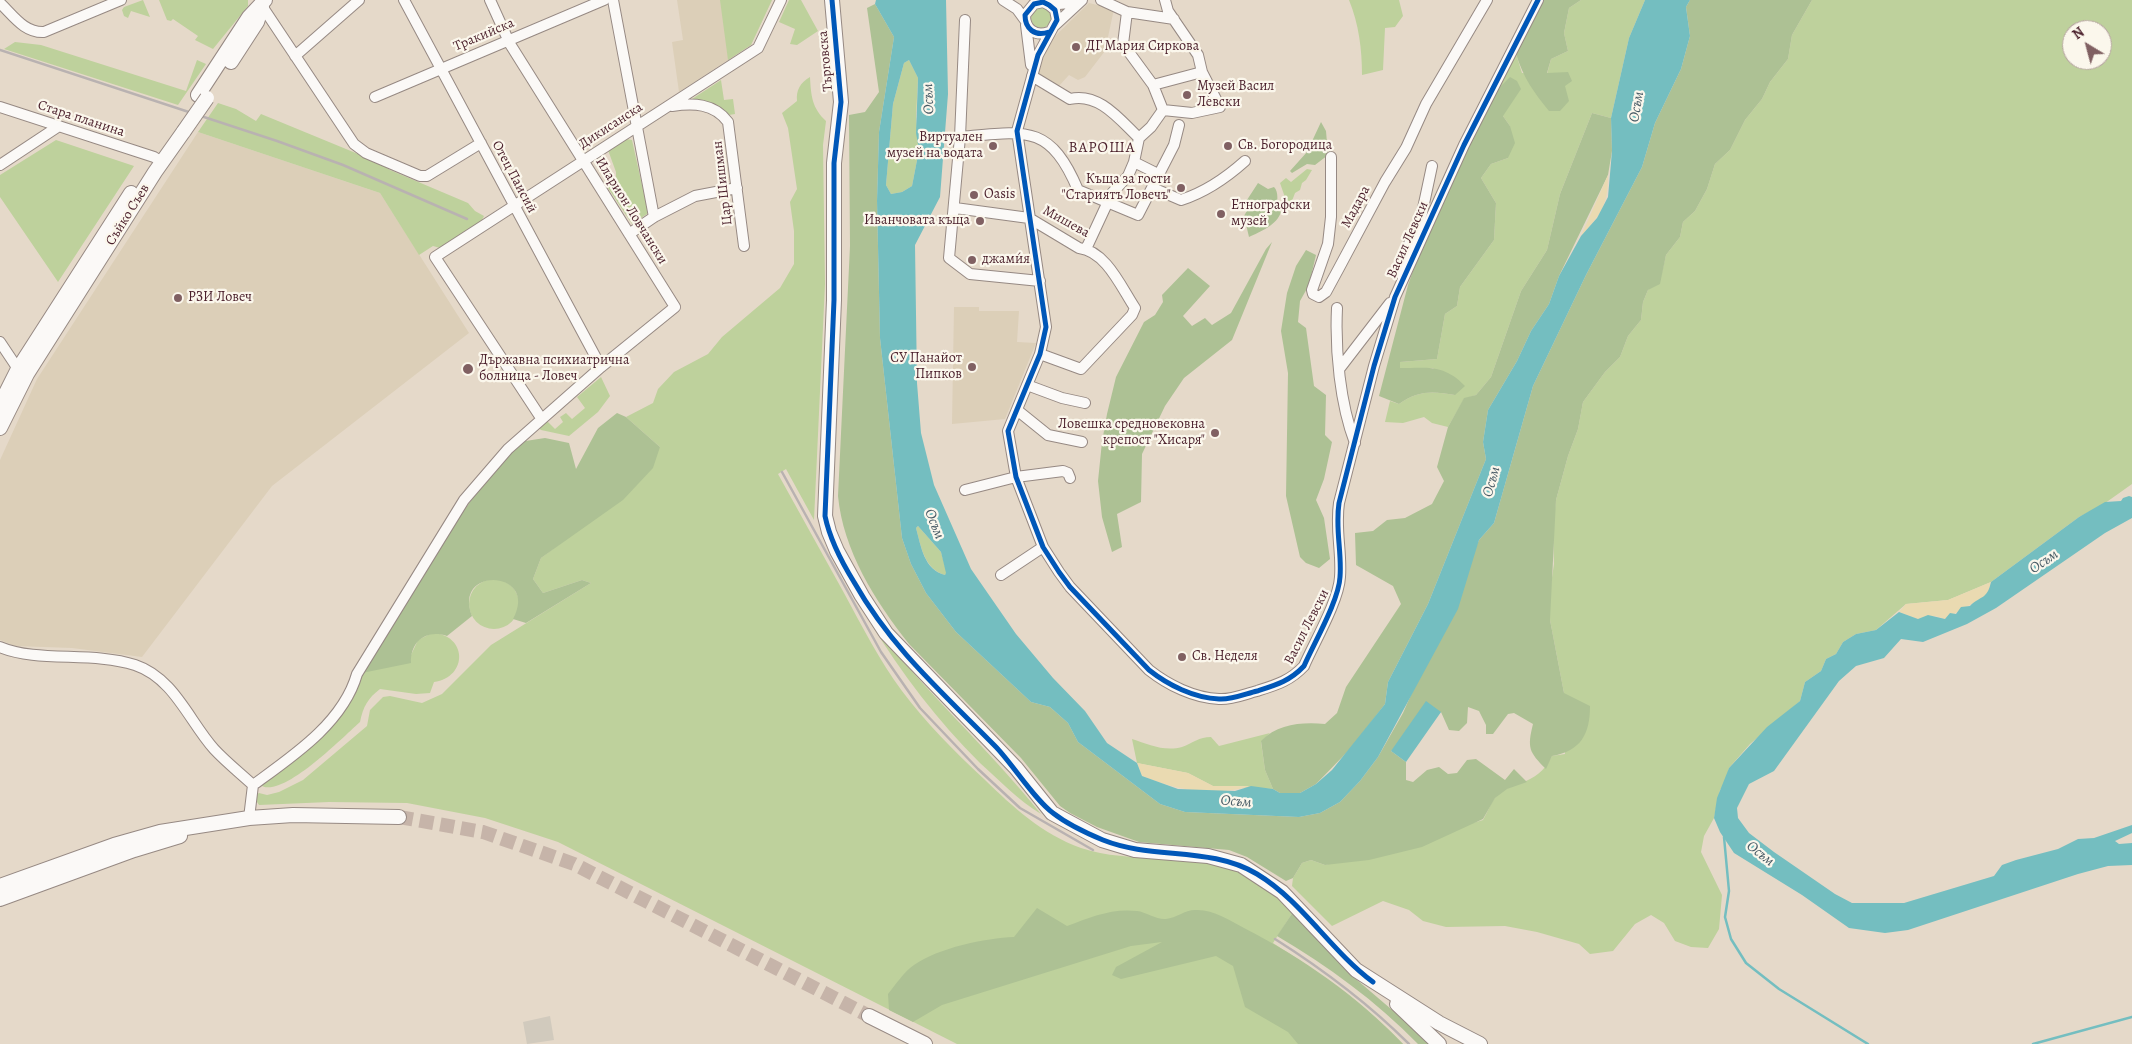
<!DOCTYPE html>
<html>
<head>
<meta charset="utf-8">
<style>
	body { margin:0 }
	#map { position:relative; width:2132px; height:1044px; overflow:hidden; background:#e5d9c9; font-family:Alegreya,serif }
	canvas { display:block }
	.north { position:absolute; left:2062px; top:20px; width:50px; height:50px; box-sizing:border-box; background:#fbf7ec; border:1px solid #b4a19f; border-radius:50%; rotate:323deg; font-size:14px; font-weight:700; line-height:20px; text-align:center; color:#4a1f2b }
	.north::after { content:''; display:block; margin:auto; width:18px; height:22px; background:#806062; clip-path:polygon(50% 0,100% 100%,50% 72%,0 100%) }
</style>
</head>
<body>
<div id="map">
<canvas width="2132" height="1044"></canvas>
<div class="north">N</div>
</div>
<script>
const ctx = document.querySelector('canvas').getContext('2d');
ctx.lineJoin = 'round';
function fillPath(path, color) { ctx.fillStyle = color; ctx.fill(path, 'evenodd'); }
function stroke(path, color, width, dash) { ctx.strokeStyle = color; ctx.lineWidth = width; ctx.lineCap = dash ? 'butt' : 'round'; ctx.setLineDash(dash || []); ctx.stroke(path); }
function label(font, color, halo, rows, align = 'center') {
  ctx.font = font + ' Alegreya,serif'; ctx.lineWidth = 4.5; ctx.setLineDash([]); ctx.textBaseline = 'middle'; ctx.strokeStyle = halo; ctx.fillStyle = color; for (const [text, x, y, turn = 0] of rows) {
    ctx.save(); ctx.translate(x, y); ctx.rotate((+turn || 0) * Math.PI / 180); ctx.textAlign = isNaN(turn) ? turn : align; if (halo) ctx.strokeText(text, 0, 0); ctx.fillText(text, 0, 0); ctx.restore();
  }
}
fillPath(new Path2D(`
	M677 0H772L751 45 679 92 672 42 683 40Z
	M1089 3 1114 9 1105 51 1085 77 1078 80 1069 75 1058 87 1038 75 1048 43Z
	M198 132 380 193 469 333 272 486 142 657 72 648 15 646 0 640V460L37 379Z
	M954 307H979V311H1019L1017 342 1036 343 1005 419 952 424Z`), '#dccfb8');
fillPath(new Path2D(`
	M550 1016 554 1040 527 1044 523 1022Z`), '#d1cabd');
fillPath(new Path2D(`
	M143 0 150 17 131 11 128 18 124 16 122 10 124 7Z
	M159 0H248V6L213 49 195 40 198 36 173 19 171 21 167 20Z
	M720 0H772L751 45 728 60Z
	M789 0H801L818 31 797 45 790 44 795 29 779 22Z
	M1349 0H1399L1403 16 1395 27 1385 28 1383 70 1362 75C1362 49 1359 25 1349 0Z
	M1581 0H1645L1629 38 1611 118 1592 113 1560 194 1547 250 1521 291 1491 377 1476 395 1464 399 1448 427 1432 423 1424 417 1403 423 1385 422 1390 401 1399 404C1419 390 1432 391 1455 395L1433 368H1399L1400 362 1437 359 1445 314 1457 306 1460 287 1494 240 1496 203 1481 178 1491 164 1508 158 1510 126 1503 116 1498 89 1516 54 1522 73 1547 74 1551 59 1568 51 1564 33 1569 8Z
	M1812 0H2132V484L2101 506 2079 517 1991 582 1948 600 1906 604 1876 630 1856 634 1843 642 1836 654 1826 659 1821 671 1805 682 1800 701 1750 744 1729 768 1725 784 1720 790 1714 818 1704 836 1701 852 1722 895 1719 929 1708 948 1691 947 1675 941 1664 923 1651 915 1635 924 1613 951 1590 954 1579 944 1537 932 1505 926 1446 927 1423 921 1409 910 1383 901 1332 926 1292 886 1293 878 1302 863 1311 860 1325 865 1483 820C1487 813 1490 805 1494 799 1509 779 1536 789 1552 756L1565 754 1564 693 1550 620V591L1554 564 1553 526 1556 500 1568 456 1578 429 1583 402 1605 372 1620 357 1628 336 1641 320 1643 302 1648 290 1661 276 1666 255 1680 237 1683 222 1695 211 1707 189 1715 164 1730 150 1745 120 1762 99 1770 82 1788 59 1792 35ZM2072 30H2102V60H2072Z
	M1031 18a10 10 0 1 1 20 0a10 10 0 1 1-20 0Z
	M15 42 41 45 186 91 197 60 206 64 178 105 4 49Z
	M909 60 918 78 916 117 919 150 912 186 902 192 891 194 886 185 893 104 904 63Z
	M810 77C811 96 812 108 826 121L823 145 825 284 814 520 786 469 778 474C800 514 822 553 844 593 862 626 879 660 902 691 926 723 954 751 984 779 1013 807 1042 834 1081 848 1131 865 1189 850 1238 872 1259 881 1276 897 1293 912L1273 943C1320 973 1364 1003 1403 1044H957L558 842 485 818 407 803 329 802 259 805 255 799 256 795 259 793 267 795 279 792 303 780 367 726 370 710 383 697 390 696 422 703 442 694 491 645 591 583 582 580 543 593 533 579 541 558 577 531 660 447 626 417 653 403 658 389 674 372 708 354 722 337 780 288 794 264V231L790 202 797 189 788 128 782 113 797 101C796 90 800 83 810 77Z
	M721 80 724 100 733 99 735 114 729 115 689 101Z
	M218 103 236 109 256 121 261 114 380 163 390 170 468 203 475 211 484 216 481 222 440 248 433 246 419 255 380 193 198 132Z
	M626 139 632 140 648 212 647 214 632 224 608 188 616 182V172L608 150Z
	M56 140 134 166 58 282 0 197V175Z
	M1307 169 1312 170 1306 180 1302 183 1300 190 1295 193 1289 209 1280 183 1286 178 1291 182Z
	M601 377 610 396 598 412 569 436 541 430 538 427 547 421 555 429 563 422 560 417 566 413 572 419 585 408 577 397Z
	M918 526 941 552 947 573 945 575C924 569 921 546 916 528Z
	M469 604a25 25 0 1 1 50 0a25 25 0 1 1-50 0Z
	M870 622C924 690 987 747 1041 814 1018 800 1000 781 980 763 937 720 902 674 870 622Z
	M432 633C467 634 469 677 434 682L430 693 416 694 380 689C368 698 363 707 360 722 344 736 279 803 259 784L329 728 362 673 411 655 418 640Z
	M1270 733 1261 742 1265 770 1273 789 1213 786 1188 773 1137 763 1132 739C1148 744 1164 752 1182 747 1193 743 1199 737 1211 737L1219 746Z`), '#bed19c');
fillPath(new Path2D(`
	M1544 0H1581L1569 8 1564 33 1568 51 1551 59 1547 73 1568 72 1572 81 1565 86 1569 101 1560 111H1549C1534 93 1523 77 1516 54Z
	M1690 0H1812L1792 35 1788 59 1770 82 1762 99 1745 120 1730 150 1715 164 1707 189 1695 211 1683 222 1680 237 1666 255 1660 284 1648 290 1643 302 1641 320 1628 336 1620 357 1605 372 1583 402 1578 429 1568 456 1556 500 1550 620 1564 693 1590 706C1590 734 1581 751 1552 756L1546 769C1529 752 1527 748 1533 724L1514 713 1508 714 1493 734H1486V725L1479 711 1468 707 1467 723 1459 731 1449 730 1441 712 1391 751 1406 762V780L1413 782 1427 770 1439 767 1448 774 1457 773 1467 760 1476 759 1505 780 1514 769 1527 782 1507 789 1495 798 1483 819 1422 847 1369 860 1325 865 1311 860 1302 863 1293 878 1286 881 1247 857 1229 850 1139 842 1097 827 1070 813 1060 806 1021 758 909 644C875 601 843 550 838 496L850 246 849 115 865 112 879 92 867 8 875 4 894 37 879 132 877 201 880 338 902 538 911 564 926 593 956 632 1031 702 1050 707 1068 723 1078 742 1160 804 1185 812 1299 817 1320 813 1340 802 1360 781 1378 757 1403 713 1479 540 1494 523 1533 386 1586 275 1642 167 1655 123 1681 69 1690 36 1686 7Z
	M1510 77 1517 81 1521 89 1503 116 1510 126 1515 143 1508 158 1491 164 1481 178 1496 203 1494 240 1460 287 1457 306 1445 314 1437 359 1400 362V368C1428 368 1444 364 1465 386L1455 395C1432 391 1419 390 1399 404L1379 396 1408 285 1419 254 1465 151 1498 89Z
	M1592 113 1611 118 1612 151 1608 175 1559 276 1549 304 1531 331 1517 361 1488 410 1483 442 1486 459 1428 604 1388 682 1385 704 1352 747 1316 784 1300 793H1280L1273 789 1265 770 1261 741C1278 724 1301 722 1325 724L1337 713 1346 687 1401 604 1393 586 1356 565 1355 533 1373 531 1387 520 1405 518 1432 504 1444 481 1437 467 1448 427 1464 398 1476 395 1491 377 1521 291 1547 250 1560 194Z
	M1321 122 1326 131 1328 155 1315 165 1307 164 1292 173 1290 171 1307 152Z
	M1258 183 1268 189 1274 187C1279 192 1277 201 1277 209L1281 212C1277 225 1260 232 1249 237L1244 216 1249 207 1245 203Z
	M1272 242 1232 340 1184 378 1165 406 1142 454 1141 502 1117 514 1122 547 1112 552 1102 517 1098 481 1102 442 1107 414 1116 377 1144 322 1155 315 1163 302 1162 295 1188 268 1210 286 1183 316 1192 326 1205 318 1212 325 1231 313 1266 249Z
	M1306 250 1316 255 1309 285 1300 301 1298 322 1306 328 1314 386 1326 395 1325 435 1332 442 1324 479 1316 500 1324 518 1330 559 1319 568 1306 563 1300 557 1286 496 1288 373 1281 331 1287 293 1296 266Z
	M617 413 626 417 660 447 653 468 623 500 541 558 533 579 543 593 582 580 591 583 526 623 513 619C540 570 452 565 472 616L447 636C427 629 410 641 411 663L362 673 456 522 477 492 519 442 545 438 569 443 576 469 598 428Z
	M1037 908 1067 926C1091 917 1112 908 1137 911 1146 912 1157 920 1166 919 1176 918 1185 910 1195 910 1213 909 1229 920 1244 928 1303 958 1357 996 1403 1044H1298L1288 1032 1245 1007 1233 966 1216 956 1121 979 1112 975 1116 967 1162 942 1131 946 942 1005 913 1022 889 1010 888 994C896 984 904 972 914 965 938 948 986 938 1014 937Z
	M1293 912 1350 974 1432 1044H1418C1376 1001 1328 966 1277 936Z`), '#adc194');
fillPath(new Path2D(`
	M1608 175C1608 206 1601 214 1581 236Z
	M1991 582 1988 594 1984 597 1945 619 1935 616 1918 619 1899 612 1906 604 1948 600Z
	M1137 763 1188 773 1213 786H1251C1214 797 1176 790 1142 776Z`), '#eadab1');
fillPath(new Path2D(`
	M876 0H946L948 94 940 197 915 245 917 383 921 433 934 485 971 569 1016 634 1053 678 1085 711 1107 743 1137 763 1142 776 1178 789 1235 791 1251 786 1273 789 1280 793H1300L1316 784 1332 770 1385 704 1388 682 1428 604 1486 459 1483 442 1488 410 1517 361 1531 331 1549 304 1559 276 1581 236 1597 218 1608 197 1612 151 1611 118 1629 38 1645 0H1690L1686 7 1690 36 1681 69 1655 123 1642 167 1586 275 1533 386 1494 523 1479 540 1458 609 1378 757 1360 781 1340 802 1320 813 1299 817 1185 812 1160 804 1078 742 1068 723 1050 707 1031 702 956 632 926 593 911 564 902 538 880 338 877 201 879 132 894 37 875 4ZM909 60 918 78 916 133 919 150 912 186 902 192 891 194 886 185 893 104 904 63ZM918 526 941 552 946 573 945 575C924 570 921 546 916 528Z
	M2129 496 2132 497V518L2105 533 1996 608 1967 624 1923 642 1901 639 1884 658 1856 666 1839 681 1774 771 1749 784 1737 808 1738 818 1749 833 1774 852 1835 894 1852 903H1904L1994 876 2002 865 2016 860 2058 849 2078 839 2094 838 2132 825V833L2115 841 2119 844 2132 843V865L2108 866 2078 874 1908 930 1885 933 1849 928 1802 895 1734 853 1720 832 1714 818 1717 798 1729 768 1767 727 1800 701 1805 682 1821 671 1826 659 1836 654 1843 642 1856 634 1876 630 1899 612 1918 619 1928 615 1945 619 1950 613 1956 614 1961 607 1970 606C1981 595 1987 600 1991 582L2079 517 2105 502 2121 501 2123 498Z
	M1426 701 1441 712 1406 762 1391 751Z`), '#74bec0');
stroke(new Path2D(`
	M1724 837 1729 891 1725 917 1731 939 1746 963 1779 989 1868 1044
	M2033 1044 2132 1017`), '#74bec0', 2.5);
stroke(new Path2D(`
	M399 817 483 832 574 864 869 1016`), '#c6b4a9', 14, [14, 7]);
const street = new Path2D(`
	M404 0 601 367
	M613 0 654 217
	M1003 0 1017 9 1025 20
	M1101 0 1127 12 1174 19
	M0 3C13 15 24 33 44 32L121 0
	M260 3 354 144 366 153 420 176H427L481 143
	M1049 5 1069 3 1077 0
	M1127 12 1123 44 1153 85 1163 110
	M965 20 960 137 949 258 970 274 1040 281
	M1026 25 1031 65
	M1055 25 1082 0
	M1049 32C1035 37 1025 29 1025 15L1034 4 1043 2 1049 5 1055 10 1057 20 1038 55 1017 131 1046 327 1040 354 1008 431 1016 477 1043 547 1059 572 1070 587 1149 670C1168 685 1194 698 1219 699 1231 700 1245 694 1257 691 1276 685 1290 681 1304 666 1314 643 1339 600 1340 577 1342 552 1335 529 1339 503L1374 366 1395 297 1464 145 1538 0
	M295 56 359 0
	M1032 76 1070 99C1099 92 1120 120 1139 138
	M1153 85 1202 72
	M375 97 604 0
	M672 106C693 103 714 103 728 122L744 246
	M0 107 154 157 162 162
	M1163 110 1192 113 1220 107 1202 72 1198 55 1168 11 1165 0
	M960 137C1024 131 1050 123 1078 190L1138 215 1174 145 1179 125
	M1331 157V217L1328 244 1312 290 1313 294 1319 297 1326 292 1339 268 1385 182 1406 148 1426 104 1487 0
	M1134 162 1160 175
	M0 165 59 126
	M1153 188 1181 200C1206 192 1226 178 1245 161
	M955 208 1029 218 1079 248C1106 251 1121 287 1135 308L1132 315 1081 369 1040 354
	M629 234 654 217 695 196 737 188
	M1086 249 1112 193 1128 176 1134 162 1139 138 1151 127 1163 110
	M1401 274 1406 251 1422 213 1432 166
	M1337 308C1335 350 1340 404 1355 443
	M0 342 18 369 22 371
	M1340 368 1390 303
	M1027 385 1062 398 1085 403
	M1017 410 1048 435 1082 442
	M541 418 435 257 758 48 781 0
	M965 490 1016 477 1063 471 1068 473 1070 478
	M1001 575 1043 547
	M0 647C38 663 92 651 135 665 174 678 189 721 214 749 226 762 240 773 253 785
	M249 818 253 785C293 756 343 723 357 674L464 500 508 449 601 367 675 307 510 44 490 0`);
const secondary = new Path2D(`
	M832 0 841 102 834 163V300L825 516 829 532 837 551 862 596 886 633 1016 768 1052 813 1102 840 1135 850 1208 856 1241 865 1282 892 1356 970 1439 1023 1480 1044
	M231 62 257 22 262 7
	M198 95 249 17 265 0
	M0 405 18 369 131 193
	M0 428 27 374 155 172 184 131
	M0 886 114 845 160 832 249 818 293 815 399 817
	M0 899 134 850 180 836
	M1397 1004 1439 1044
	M869 1016 925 1044`);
stroke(street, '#968983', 12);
stroke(secondary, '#968983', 16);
stroke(street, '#fbf9f7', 10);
stroke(secondary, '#fbf9f7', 14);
stroke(new Path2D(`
	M0 50 277 141 343 165 467 219
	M782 472 881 652 920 708 978 769 1020 808 1093 850
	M1275 939C1324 970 1368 1003 1409 1044`), '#b9b2b1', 2.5);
const secondaryBridge = new Path2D(`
	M184 131 207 98`);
stroke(secondaryBridge, '#968983', 16, []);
stroke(secondaryBridge, '#fbf9f7', 14);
stroke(new Path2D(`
	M832 0 841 102 834 163V300L825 516C830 540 841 561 854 582 892 649 943 693 996 747 1014 766 1034 799 1053 813 1067 824 1086 833 1103 840 1153 860 1210 846 1257 874 1302 901 1330 950 1373 982
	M1049 32C1035 37 1025 29 1025 15L1034 4 1043 2 1049 5 1055 10 1057 20 1038 55 1017 131 1046 327 1040 354 1008 431 1016 477 1043 547 1059 572 1070 587 1149 670C1168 685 1194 698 1219 699 1231 700 1245 694 1257 691 1276 685 1290 681 1304 666 1314 643 1339 600 1340 577 1342 552 1335 529 1339 503L1374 366 1395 297 1464 145 1538 0`), '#0057b8', 5);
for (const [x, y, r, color] of [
	[1076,47,5,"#806062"],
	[1187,95,5,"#806062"],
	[993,146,5,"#806062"],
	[1228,146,5,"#806062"],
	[1181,188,5,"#806062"],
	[974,195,5,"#806062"],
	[1221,214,5,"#806062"],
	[980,221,5,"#806062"],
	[972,260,5,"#806062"],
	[178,298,5,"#806062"],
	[972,367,5,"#806062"],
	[468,369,6,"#806062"],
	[1215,433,5,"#806062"],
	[1182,657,5,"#806062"]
]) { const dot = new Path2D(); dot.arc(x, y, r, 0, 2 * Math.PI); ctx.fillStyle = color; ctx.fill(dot); stroke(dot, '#fbf7ec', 2); }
label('14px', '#4a1f2b', '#fbf7ec', [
	["Тракийска",484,35,-23],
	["Търговска",826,61,-95],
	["Стара планина",81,119,18],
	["Дикисанска",611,126,-33],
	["Отец Паисий",514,177,62],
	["Цар Шишман",723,183,-97],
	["Мадара",1356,207,-62],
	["Иларион Ловчански",631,211,58],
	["Съйко Съев",128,215,-58],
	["Мишева",1066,222,29],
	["Васил Левски",1408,240,-66],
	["Васил Левски",1307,627,-63]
]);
label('14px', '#4a1f2b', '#fbf7ec', [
	["ДГ Мария Сиркова",1086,47],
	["Музей Васил",1197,87],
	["Левски",1197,103],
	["Виртуален",983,138,"right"],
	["музей на водата",983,154,"right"],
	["Св. Богородица",1238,146],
	["Къща за гости",1171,180,"right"],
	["\"Стариятъ Ловечъ\"",1171,196,"right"],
	["Oasis",984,195],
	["Етнографски",1231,206],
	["музей",1231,222],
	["Иванчовата къща",970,221,"right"],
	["джами́я",982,260],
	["РЗИ Ловеч",188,298],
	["СУ Панайот",962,359,"right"],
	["Пипков",962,375,"right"],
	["Държавна психиатрична",479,361],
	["болница - Ловеч",479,377],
	["Ловешка средновековна",1205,425,"right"],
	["крепост \"Хисаря\"",1205,441,"right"],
	["Св. Неделя",1192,657]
], 'left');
label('italic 15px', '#475a65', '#fbf7ec', [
	["Осъм",929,99,-92],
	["Осъм",1637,107,-80],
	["Осъм",1492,482,-74],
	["Осъм",934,524,69],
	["Осъм",2044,562,-34],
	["Осъм",1236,802,4],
	["Осъм",1760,854,39]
]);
ctx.letterSpacing = '1px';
label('15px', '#4a1f2b', '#fbf7ec', [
	["ВАРОША",1102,148]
]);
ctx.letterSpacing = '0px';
</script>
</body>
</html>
